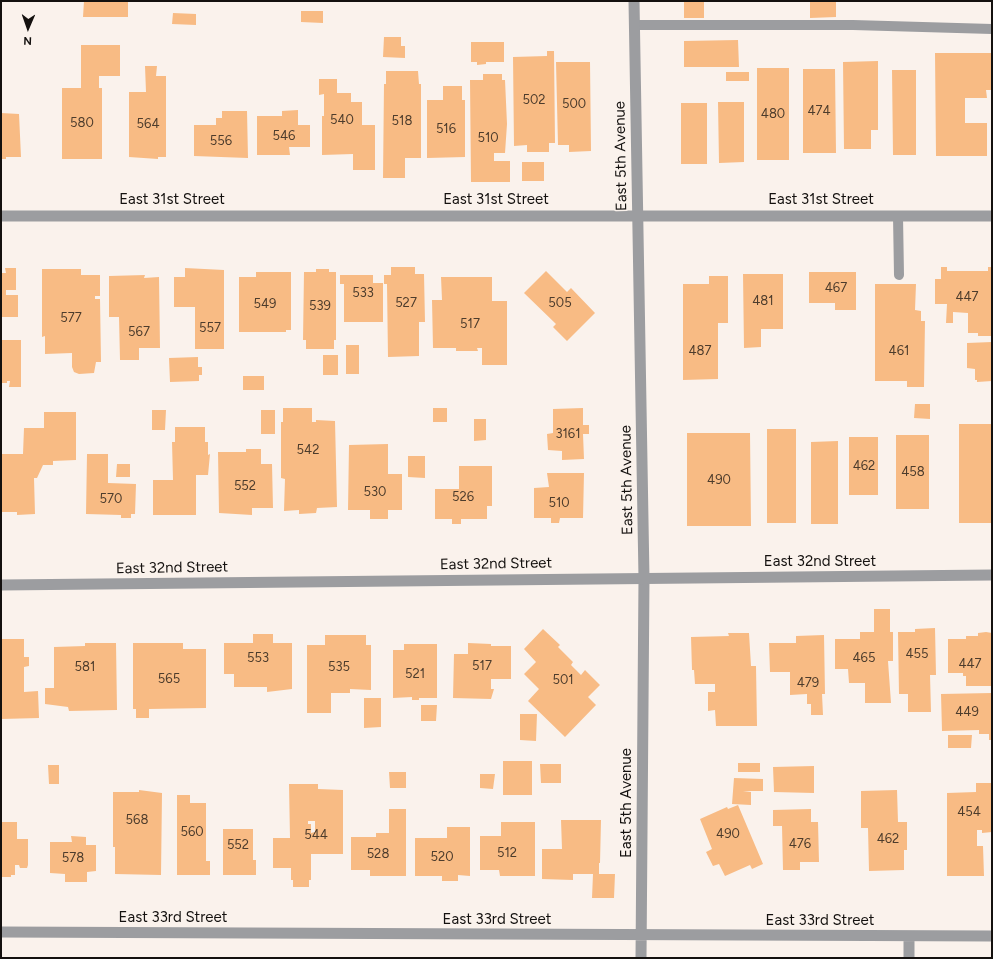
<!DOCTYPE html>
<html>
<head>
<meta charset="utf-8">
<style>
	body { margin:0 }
	#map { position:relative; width:993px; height:959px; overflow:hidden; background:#faf2ec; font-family:Figtree,sans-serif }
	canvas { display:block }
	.frame { position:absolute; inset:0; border:2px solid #14110f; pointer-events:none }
	.north { position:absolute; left:8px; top:8px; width:40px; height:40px; -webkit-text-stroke:3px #faf2ec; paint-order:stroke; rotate:182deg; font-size:11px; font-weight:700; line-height:16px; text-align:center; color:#14110f }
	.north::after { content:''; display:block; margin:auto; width:14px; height:18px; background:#14110f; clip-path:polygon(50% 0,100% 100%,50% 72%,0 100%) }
</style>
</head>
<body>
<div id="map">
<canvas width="993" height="959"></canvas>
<div class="frame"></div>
<div class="north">N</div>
</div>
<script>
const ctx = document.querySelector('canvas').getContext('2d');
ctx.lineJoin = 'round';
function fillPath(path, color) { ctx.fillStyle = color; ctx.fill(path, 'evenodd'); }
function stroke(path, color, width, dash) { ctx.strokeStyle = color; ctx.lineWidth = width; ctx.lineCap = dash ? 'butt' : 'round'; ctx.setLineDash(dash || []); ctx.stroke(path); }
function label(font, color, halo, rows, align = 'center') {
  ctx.font = font + ' Figtree,sans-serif'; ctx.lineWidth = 3; ctx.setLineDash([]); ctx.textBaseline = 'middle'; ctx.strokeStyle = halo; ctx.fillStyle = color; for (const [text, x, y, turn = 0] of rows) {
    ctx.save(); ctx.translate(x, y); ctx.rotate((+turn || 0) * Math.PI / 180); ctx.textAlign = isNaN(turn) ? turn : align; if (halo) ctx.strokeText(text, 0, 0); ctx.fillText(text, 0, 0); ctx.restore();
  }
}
fillPath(new Path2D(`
	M84 1H128V17H83Z
	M684 1H704V18H684Z
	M810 1H836V17L810 18Z
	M301 11H323V23L301 22Z
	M173 13 196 14V25L172 24Z
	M384 37H401V46H405V58L383 57Z
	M738 40 739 67H684V41Z
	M471 42H504V62H486V64L477 65V62H471Z
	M81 45H120V76H99V88H102V159H62V88H81Z
	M547 51H554L555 143H549V152H527V145L514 146 513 57 547 56Z
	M935 53H992V90H986L987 98H965V123H987V156H936Z
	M878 61V130H871V149H844L843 62Z
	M556 62H590L591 151 569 152V145H558Z
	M145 66H157L156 76H166V157H158V159L129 157V92H146Z
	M757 68H789V160H757Z
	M803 69H835L836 153H803Z
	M892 70H916V155H893Z
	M386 71H418L419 84H421V158H405V178H383L384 84H386Z
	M726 72H749V81H726Z
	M483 74H502V80H505L507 124 505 153H494V161H510V182H471L470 80H483Z
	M319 79H337V93H351V102H362V125H375V170H353V154L322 155V116H324V94L319 95Z
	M443 86H462V100H465V157L427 158V100H443Z
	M718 102H744V162L719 163Z
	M681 103H707V164H681Z
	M298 110V125H310V147H289L290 155H257V116H282V111Z
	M222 111H247L248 158 194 156V125H216V118H222Z
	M1 113 19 114 21 157H6V159H1Z
	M522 162H544V181H522Z
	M391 267H415V274H424L425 322H419V356L388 357 387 284H384V275H391Z
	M941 267H947V271H988V267H992V336H978V333H968V313L953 312V323H946L947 304H935V279H941Z
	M5 268H16V290H6V295H18V317H1V273H6Z
	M185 268 224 270V349H195V307H174V277H185Z
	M42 269H81V275H100V296H95V299H100L101 362H96L94 373 79 374 74 372 72 367V353L45 354V336L42 337Z
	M316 269H329V272H336V340H334V349H306V340H303L304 272H316Z
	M546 271 567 292 571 288 595 313 567 341 553 327 556 324 524 293Z
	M256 272H291V330H286V332H239V277H256Z
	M809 272H856V310H835V303H809Z
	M743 274H783V329H761V347L744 348Z
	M145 275 144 278 159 277 160 348H139V360H120L119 317H109V276Z
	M340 275H373V283H383V322H344V284H340Z
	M709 276H728V323H718V379L683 380V284H709Z
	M441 277H492V301H507V365H482V348H477L478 351H456V348H433L432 300H442Z
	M875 284H916L915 310 921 311V321H925L924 387H907V381H875Z
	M1 340H21V387H9L10 381H7V383H1Z
	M992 342V381L977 382V380H975V369L967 368V343Z
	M346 345H359V374H346Z
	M323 355H338V375H323Z
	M198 357V367H202V375H199V381L170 382 169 358Z
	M243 376H264V390H243Z
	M915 404H930V419L914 418Z
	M283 408H312V422H316V420L335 421 337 507 317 508 316 513 299 514V510L284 511 285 479 281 478V422H283Z
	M433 408H447V422H433Z
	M583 408V425H589V434H583L584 459 562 460V451L548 450 547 434 553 433V409Z
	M152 410H166L165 430H152Z
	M261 410H275V434H261Z
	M44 412H76V460L53 461V465H43L37 478H34L35 514 17 515V512H1V454H23L24 428H44Z
	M474 419H486V440L474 441Z
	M959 424H992V523H959Z
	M175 427H205V442H208V455L210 454 208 475H196V515H153V480H173L172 442H175Z
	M767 429H796V523H767Z
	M687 433H750L751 526H687Z
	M896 435H929V509H896Z
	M849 437H878V495H849Z
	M838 441V524H811V442Z
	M388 444V474H402V510H388V519H370V510H348L349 445Z
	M246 449H261V464H272L273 508H252V515L219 513 218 452H246Z
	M87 454H108V483L136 484 135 514H131V518H121V515L86 514Z
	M408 456H425V478L408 477Z
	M117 464H130V477H116Z
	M459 466H492V506H487V519H461V524H452V519H435V489H459Z
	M547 473H584L583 518H560L559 523H551V518H534V488L549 487Z
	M874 609H890V632H893V661H888L891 703H865V683H849L848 669H835V639H860V632H874Z
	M935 628 936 675H930L931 712H908V694H899L898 632H915V629Z
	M543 629 560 645 558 647 573 662 571 665 581 675 585 670 600 685 588 697 596 705 565 737 528 701 539 689 524 674 536 662 524 649Z
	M986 632 992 633V686H966V676H963V673H948V639H966V636H978V633Z
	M728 633H749L751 666H756L757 726H716L715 710 708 711V692H715V684H695L694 670H692L691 637 729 636Z
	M253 634H273V643H292V689L267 692V687H234V674H224V643H253Z
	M325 635H366V645H371V690L350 689V693H331V713H307V645H325Z
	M824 635 825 694H822L823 715H811V704H807V694L790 695V672H770L769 643H796V636Z
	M2 639H24V657H29V666L24 667V692L38 691 39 718 1 719Z
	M85 643H116L117 710 69 711 68 707 45 704V688H54V647L85 646Z
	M133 643H183V649H206V708L149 709V718H136V709H133Z
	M468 643 491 644V646H511V679H491V689H494L491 699 453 698 454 654H468Z
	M404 644H437V698H419V700H412V697L393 698V650H404Z
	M992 693V740H989V734H979V730L942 731 941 694Z
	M364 698H381V727L364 728Z
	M421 705H437L436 721H421Z
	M520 714H537L536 741 520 740Z
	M948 735H972L971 748H948Z
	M503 761H532V795H503Z
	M738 763H760V772H738Z
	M540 764H561V783H541Z
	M48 765H59V784H49Z
	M814 766V793L774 792 773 767Z
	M389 772H406V788H390Z
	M480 774H495L493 789 480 788Z
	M734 778 763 779V791H743L751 792V805L732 804Z
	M976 783H992V832L982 833V830H977V846H983L984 876H947V793L976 792Z
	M289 784H318V789L343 790V854H311V880H309V887H293V880H291V868H273V838H290ZM308 821H315V832L311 833V824H308Z
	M139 790 162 793 161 875 115 874V847H113V792H139Z
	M897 790 898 822H907V850H904V870L869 871 868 828H861V791Z
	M177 795H190V803H206V861H210V875H177Z
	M738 805 763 864 752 869 750 865 725 876 719 864 713 866 706 852 712 849 700 819 727 807 728 809Z
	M389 809H406V876H370V870H351V837H376V833H389Z
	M811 809V822H818L819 862H800V870H783L782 826H773V810Z
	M561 820H601L600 863H599V874H615L614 898H592L593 874H573V880L542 879V849H562Z
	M1 822H17V839H28V865L27 868H20L19 865H15V875H11V877H1Z
	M501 822H535V876H500L499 870H480V836H501Z
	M447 827H470V876L458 875V881H442V876H415V838H447Z
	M223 829H253V860H256V875H223Z
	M71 836 86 837V845H96V871L87 872V882H65V874L50 873V842H72Z`), '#f8bb84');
stroke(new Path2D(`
	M634 25H853L992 29
	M898 216 899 275`), '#9c9da0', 10);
stroke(new Path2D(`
	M634 1 644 578 641 958
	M1 216H992
	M1 932 992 936
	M909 958V936`), '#9c9da0', 11);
stroke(new Path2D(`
	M1 585 992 575`), '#9c9da0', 11);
label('13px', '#4d3c2c', null, [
	["502",534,100],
	["500",574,104],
	["474",819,111],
	["480",773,114],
	["540",342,120],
	["518",402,121],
	["580",82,123],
	["564",148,124],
	["516",446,129],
	["546",284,136],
	["510",488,138],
	["556",221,141],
	["467",836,288],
	["533",363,293],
	["447",967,297],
	["481",763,301],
	["527",406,303],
	["505",560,303],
	["549",265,304],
	["539",320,306],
	["577",71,318],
	["517",470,324],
	["557",210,328],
	["567",139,332],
	["487",700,351],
	["461",899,351],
	["3161",568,434],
	["542",308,450],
	["462",864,466],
	["458",913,472],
	["490",719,480],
	["552",245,486],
	["530",375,492],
	["526",463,497],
	["570",111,499],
	["510",559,503],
	["455",917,654],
	["553",258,658],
	["465",864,658],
	["447",970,664],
	["517",482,666],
	["581",85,667],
	["535",339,667],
	["521",415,674],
	["565",169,679],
	["501",563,680],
	["479",808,683],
	["449",967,712],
	["454",969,812],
	["568",137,820],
	["560",192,832],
	["490",728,834],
	["544",316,835],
	["462",888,839],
	["476",800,844],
	["552",238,845],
	["512",507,853],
	["528",378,854],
	["520",442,857],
	["578",73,858]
]);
label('15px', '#14110f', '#faf2ec', [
	["East 5th Avenue",621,156,-91],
	["East 31st Street",172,200],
	["East 31st Street",496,200],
	["East 31st Street",821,200],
	["East 5th Avenue",627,480,-91],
	["East 32nd Street",820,562],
	["East 32nd Street",496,564,-1],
	["East 32nd Street",172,568,-1],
	["East 5th Avenue",627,803,-90],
	["East 33rd Street",173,918],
	["East 33rd Street",497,920],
	["East 33rd Street",820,921]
]);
</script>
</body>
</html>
